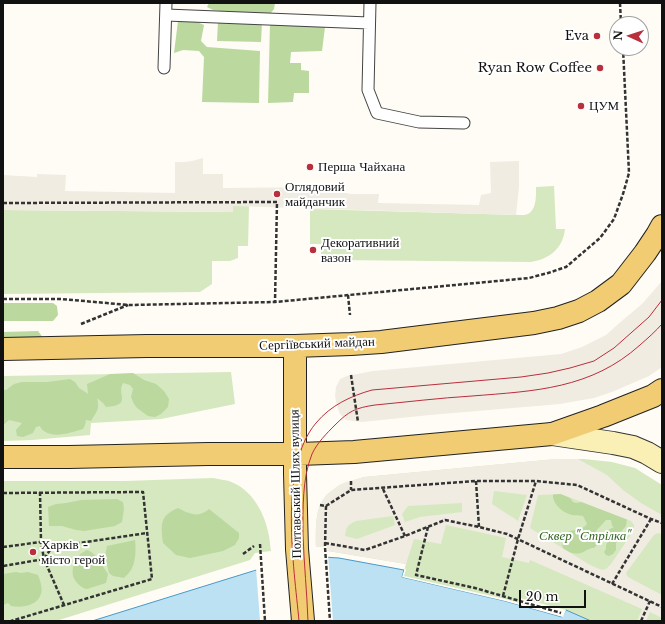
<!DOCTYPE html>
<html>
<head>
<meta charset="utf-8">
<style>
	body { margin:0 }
	#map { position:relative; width:665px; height:624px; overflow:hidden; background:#fefcf5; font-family:"Libre Baskerville",serif }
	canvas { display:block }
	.frame { position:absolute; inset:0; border:4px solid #111; pointer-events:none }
	.north { position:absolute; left:609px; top:16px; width:40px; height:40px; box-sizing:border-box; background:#fff; border:1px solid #a0a0a0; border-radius:50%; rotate:273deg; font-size:11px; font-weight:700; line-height:16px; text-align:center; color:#111 }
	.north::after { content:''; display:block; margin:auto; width:14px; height:18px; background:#ba2f3c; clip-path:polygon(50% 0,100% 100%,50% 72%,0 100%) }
	.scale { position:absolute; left:519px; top:590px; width:67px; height:18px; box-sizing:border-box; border:2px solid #111; border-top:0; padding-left:5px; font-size:12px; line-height:14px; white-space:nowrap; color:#111; -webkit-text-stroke:3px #fff; paint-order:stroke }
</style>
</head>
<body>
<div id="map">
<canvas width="665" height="624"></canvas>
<div class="frame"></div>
<div class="north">N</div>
<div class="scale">20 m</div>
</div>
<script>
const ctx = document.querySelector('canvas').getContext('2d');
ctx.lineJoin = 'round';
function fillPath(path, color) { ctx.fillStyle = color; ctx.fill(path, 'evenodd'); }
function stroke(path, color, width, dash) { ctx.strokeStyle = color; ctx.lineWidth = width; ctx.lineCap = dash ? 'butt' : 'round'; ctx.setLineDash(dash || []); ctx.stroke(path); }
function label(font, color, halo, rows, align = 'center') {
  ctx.font = font + ' "Libre Baskerville",serif'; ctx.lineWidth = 4; ctx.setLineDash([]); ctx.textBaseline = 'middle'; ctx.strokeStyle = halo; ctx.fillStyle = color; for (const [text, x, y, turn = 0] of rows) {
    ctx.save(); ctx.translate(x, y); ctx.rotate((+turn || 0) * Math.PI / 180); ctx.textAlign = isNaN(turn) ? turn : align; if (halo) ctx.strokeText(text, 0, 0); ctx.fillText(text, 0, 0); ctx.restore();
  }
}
fillPath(new Path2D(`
	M554 186 556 229H565C563 248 550 259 531 262L335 260 328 257H321V244H310V209L519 215C522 215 526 215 528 214 537 209 536 195 536 187Z
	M233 206H249L248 246H238V258L230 261H212V284L200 292 3 294V210L233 212Z
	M231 372 235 404 161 419 91 423 90 435 32 440 3 441V376Z
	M556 459H584L612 462 635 468 662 485V621H591L566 610 520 598 518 605 452 588 402 577 406 564 328 551 327 546 316 547C315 503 319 490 364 477Z
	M213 478C218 479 224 480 229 481 252 489 265 513 269 536 270 541 270 546 271 551L255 553 250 560 56 621H3V481H125Z`), '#d6e8bf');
fillPath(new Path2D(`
	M209 3H275L274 9 270 14 245 12H228L213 10 207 7Z
	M191 19 204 25 201 41 207 47 260 51 259 103 202 102 204 57 199 51 183 50 174 53 178 21Z
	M218 21 262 22 261 42 217 41Z
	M270 24 325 27 322 51 291 52 290 63H301V70L309 71V93H294L293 102 268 103Z
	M3 303H53L57 306 58 315 53 321H3Z
	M38 331 44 339H3V332Z
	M133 373 144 380 156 384 164 391 169 399 168 407 161 414 155 417 148 416 137 408 134 404 131 397 133 389 130 385 123 383C116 395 133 405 106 407L103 403 97 398C100 409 97 411 91 421L86 420 85 425 83 429C72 432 55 439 44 431 43 431 40 427 40 426L36 427 33 433 23 437 17 436 16 430 22 423 9 420 3 425V390H6L14 384 22 382H47L70 379 75 382 79 388 90 395 88 394 87 384 110 374Z
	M553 494H561L570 498 573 502 576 503 582 502 627 519 626 526 619 534 618 540 616 543V550L613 554 609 556 606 555 604 552 606 549V545L609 540 607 534 608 530 614 527 612 526 611 520H606C603 524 599 527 596 531L598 544 594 548C590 548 589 549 585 551 578 556 570 553 563 549L561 537C564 535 567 532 570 531 577 529 581 531 587 524L583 516C578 515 573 516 569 514 561 511 552 503 553 494Z
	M117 499 123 502 124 509 122 522 115 526 84 531 76 530 62 526H49L48 507 56 504 66 503 81 500Z
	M178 508C184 511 193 516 200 514 203 513 207 511 209 509L239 533V538L235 545 223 551 190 558 176 555 163 543C161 525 159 516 178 508Z
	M135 540C136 549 136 562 131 570 129 573 126 576 124 578L113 576 109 573 105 556 107 546Z
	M87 550C98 554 102 566 108 574L106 583 87 589C81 588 75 582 73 576 72 572 73 566 74 562L77 561 80 554Z
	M16 572 21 573 28 572 38 575C40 580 43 588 41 594 37 606 22 608 11 606L8 603 3 605V574Z`), '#bbd89f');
fillPath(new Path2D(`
	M203 158V174H223V188L325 187 350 194H379L378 203 479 205 481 195 491 193 490 162 519 161V187L516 215 233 206V212L3 210V175L37 177V174L66 175 65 191 175 193V162H185L192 161Z
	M662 281V367L649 376 612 392 594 398 560 404 430 415 362 422 346 420 340 414 337 406 335 396 336 387 340 379 347 376 373 371 561 354 582 347 606 335 624 319 642 304Z
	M556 459H578L607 475 623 490 641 503 662 515V534L658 533 654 535 626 573 628 577 662 595V618L650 612 646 621H637L642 609 530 560 529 563 502 557 506 538 446 525 441 544 414 539 406 564 328 551 327 546 316 547V522L318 511 320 505 326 495 339 485 346 482 364 477ZM494 491 527 495 518 521 492 504ZM561 494 631 521 634 525V530L611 564 606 569 602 570 590 565 530 528 538 495ZM462 503V512L420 517 405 522 402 514 408 506ZM393 516 395 525 357 539 345 536 346 530 348 526 352 523 356 521Z`), '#f0ece2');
const water = new Path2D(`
	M307 556 339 558 404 570 402 577 505 601 562 617 566 610 591 621H92L253 571Z`);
fillPath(water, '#bce1f3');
stroke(water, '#4799c6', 1);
fillPath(new Path2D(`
	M307 554 328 555 333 621H260L256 568Z
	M405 568 406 570 404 576 505 599 561 614 564 610H566L563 617 505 601 402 577Z`), '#fefcf5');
const lane = new Path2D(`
	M370 3 368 90 377 113 419 122 464 123
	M166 15 369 23
	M164 68 166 3`);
const secondary = new Path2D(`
	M552 434 613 443 633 447 647 453 662 462`);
const primary = new Path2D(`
	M295 346V474L297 549 303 621
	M3 349 147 346H295L351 344 381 342 534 323 558 318 579 311 598 301 621 284 645 253 657 235 662 226
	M3 457H69L208 454H299L354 452 552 434 603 416 653 396 662 390`);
stroke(lane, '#444', 13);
stroke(secondary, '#333', 24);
stroke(primary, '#222', 24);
stroke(new Path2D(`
	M620 3 621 24
	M3 203 277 202 275 302
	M348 295 350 315
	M3 299H61L129 305 275 302 529 278 548 273 566 267 600 238 614 219 623 194 629 173 623 48
	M81 324 128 305
	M351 375 358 422
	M351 481V490
	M476 481 479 527
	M383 489 405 536
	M40 492 41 542 44 559 64 605
	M3 493 143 492 152 579 11 621
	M320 505 326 506 351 490 476 481H536L577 485 651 519 662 523
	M326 506 325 547 330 621
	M428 527 416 575 475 588 561 613
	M325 543 365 550 405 536 445 520 479 527 507 534 662 607
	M260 544 265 621
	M3 547 41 542 52 547 44 559 3 566
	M52 547 147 533
	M243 554 254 546
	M612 584 651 519
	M503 596 518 539 536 481
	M641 621 650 601`), '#333', 2.5, [4, 2]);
stroke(lane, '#fff', 11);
stroke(secondary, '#faefb4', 22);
stroke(primary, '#f1cc72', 22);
stroke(new Path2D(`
	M299 621C294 566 278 468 316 423 331 405 351 396 372 390L521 377 548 373 570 368 594 361 614 348 649 317 662 300
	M308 621C307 593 304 564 303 535 303 508 302 479 312 454 317 443 327 433 335 425 349 411 355 408 375 405 407 402 439 398 472 396 535 391 591 389 640 345 648 338 656 331 662 324`), '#ba2f3c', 1);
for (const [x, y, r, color] of [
	[597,36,4,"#ba2f3c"],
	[600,68,4,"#ba2f3c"],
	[581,106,4,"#ba2f3c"],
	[310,167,4,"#ba2f3c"],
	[277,194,4,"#ba2f3c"],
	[313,250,4,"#ba2f3c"],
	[33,552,4,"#ba2f3c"]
]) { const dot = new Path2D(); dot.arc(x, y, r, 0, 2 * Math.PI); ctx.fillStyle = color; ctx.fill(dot); stroke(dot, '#fff', 1.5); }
label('13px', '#111', '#fff', [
	["Eva",589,36,"right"],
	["Ryan Row Coffee",592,68,"right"],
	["ЦУМ",589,106],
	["Перша Чайхана",318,167],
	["Оглядовий",285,187],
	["майданчик",285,202],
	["Декоративний",321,243],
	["вазон",321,258],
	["Харків -",41,545],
	["місто герой",41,560]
], 'left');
label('13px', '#111', '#fff', [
	["Сергіївський майдан",317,344,-2],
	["Полтавський Шлях вулиця",296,484,-91]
]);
label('italic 13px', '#346623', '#fff', [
	["Сквер \"Стрілка\"",585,536]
]);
</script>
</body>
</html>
